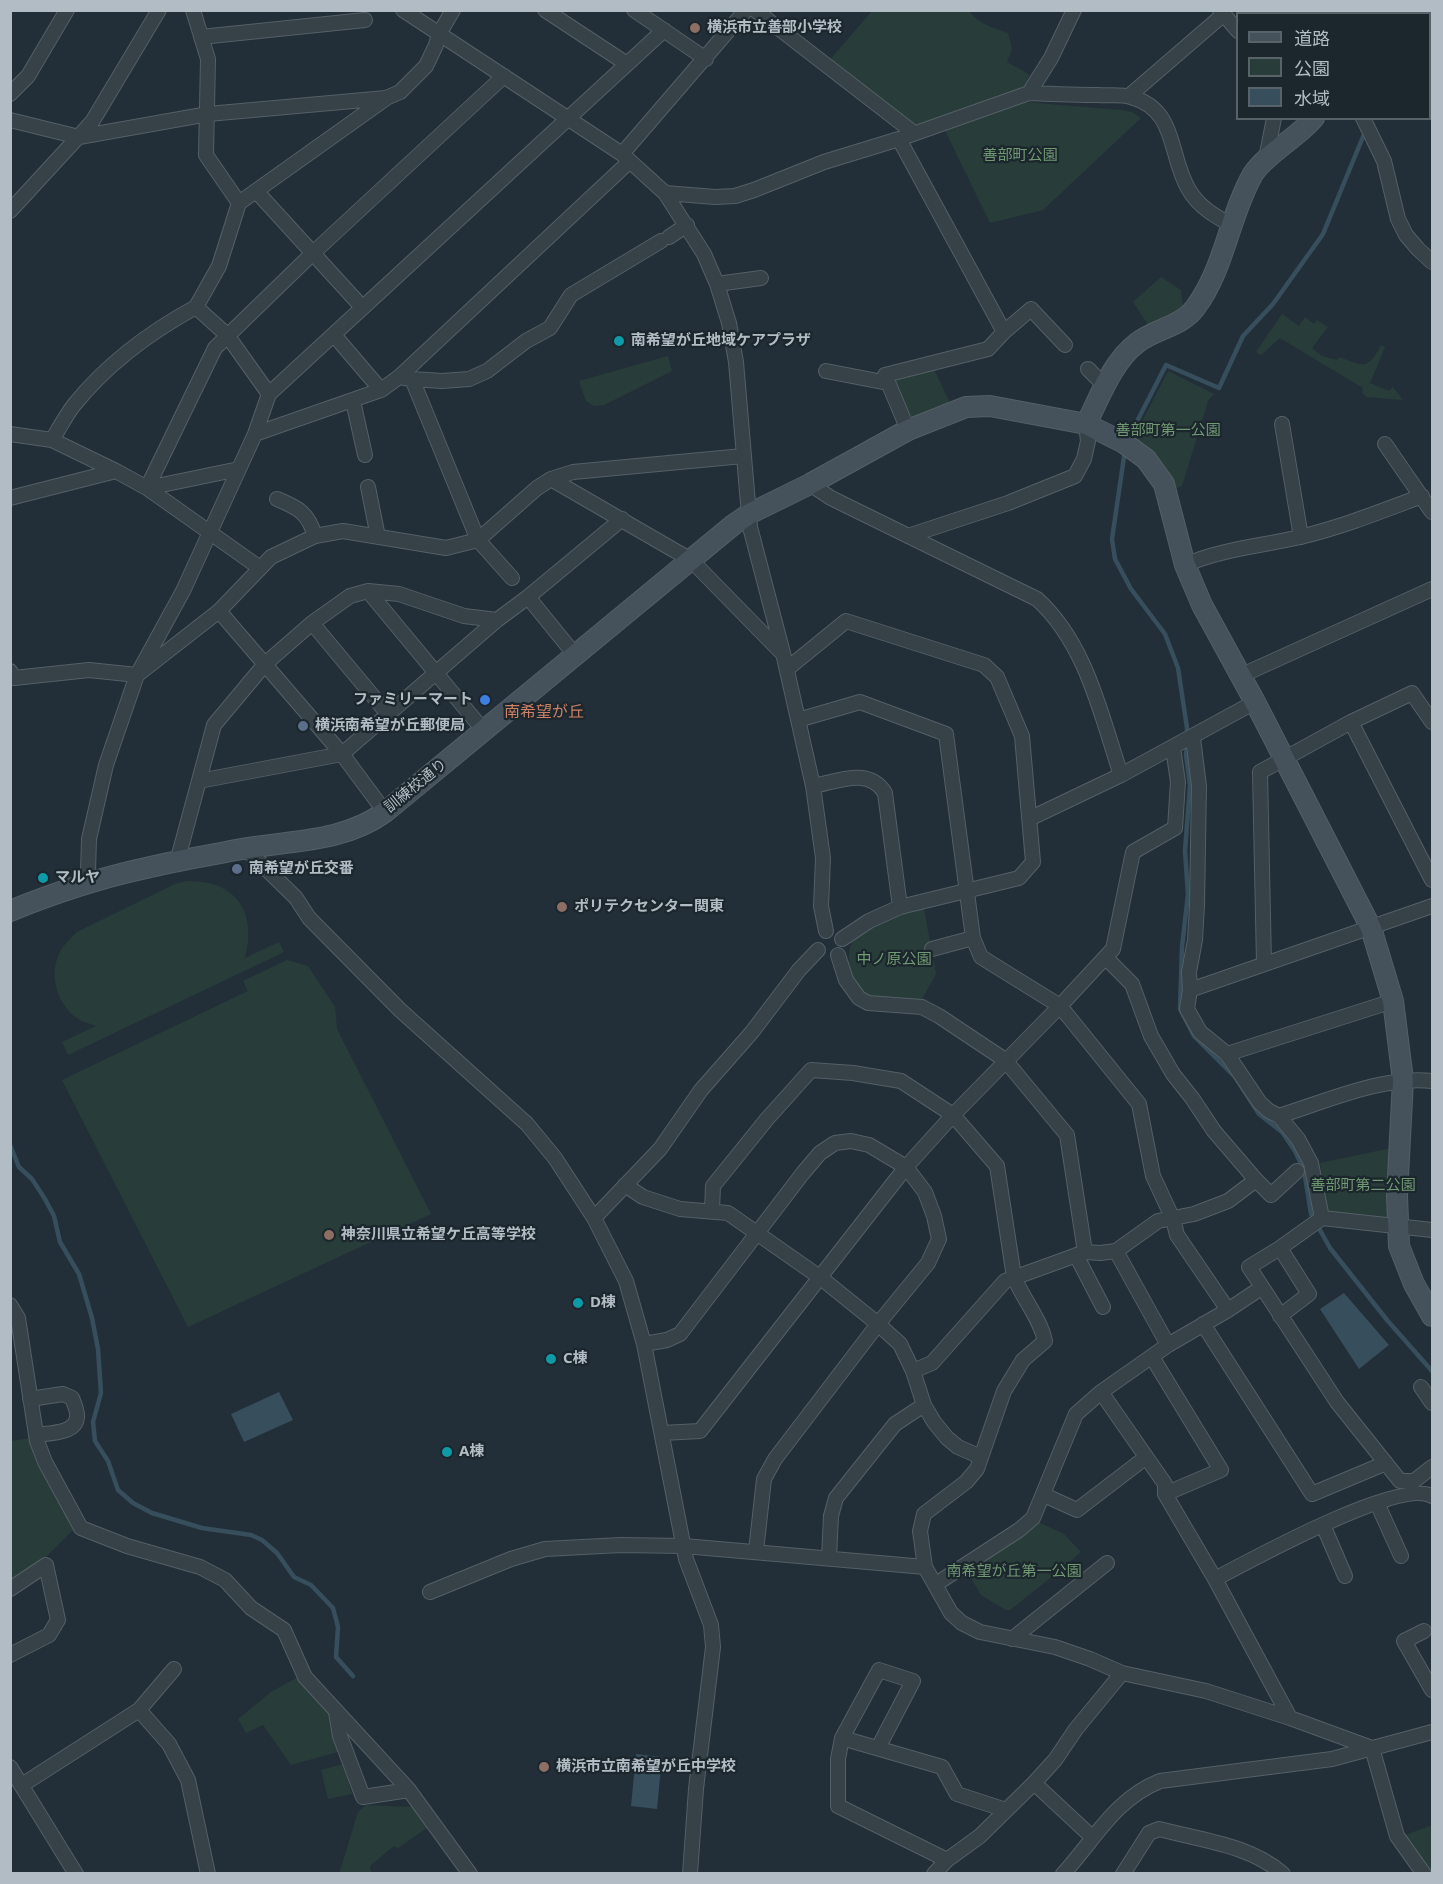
<!DOCTYPE html>
<html>
<head>
<meta charset="utf-8">
<style>
	body { margin:0 }
	#map { position:relative; width:1443px; height:1884px; overflow:hidden; background:#232f38; font-family:"Noto Sans","Noto Sans JP",sans-serif }
	canvas { display:block }
	.frame { position:absolute; inset:0; border:12px solid #b1bcc4; pointer-events:none }
	.legend { position:absolute; left:1236px; top:12px; width:195px; height:108px; box-sizing:border-box; background:#1c262d; border:2px solid #586269; margin:0; padding:8px 10px; list-style:none; font-size:18px; color:#b1bcc4 }
	.legend li { display:flex; align-items:center; gap:12px; height:30px }
	.legend b { width:30px; border:2px solid #586269 }
</style>
</head>
<body>
<div id="map">
<canvas width="1443" height="1884"></canvas>
<div class="frame"></div>
<ul class="legend">
<li><b style="height:8px;background:#45515b"></b>道路</li>
<li><b style="height:16px;background:#283d3a"></b>公園</li>
<li><b style="height:16px;background:#374e5d"></b>水域</li>
</ul>
</div>
<script>
const ctx = document.querySelector('canvas').getContext('2d');
ctx.lineJoin = 'round';
function fillPath(path, color) { ctx.fillStyle = color; ctx.fill(path, 'evenodd'); }
function stroke(path, color, width, dash) { ctx.strokeStyle = color; ctx.lineWidth = width; ctx.lineCap = dash ? 'butt' : 'round'; ctx.setLineDash(dash || []); ctx.stroke(path); }
function label(font, color, halo, rows, align = 'center') {
  ctx.font = font + ' "Noto Sans","Noto Sans JP",sans-serif'; ctx.lineWidth = 4.5; ctx.setLineDash([]); ctx.textBaseline = 'middle'; ctx.strokeStyle = halo; ctx.fillStyle = color; for (const [text, x, y, turn = 0] of rows) {
    ctx.save(); ctx.translate(x, y); ctx.rotate((+turn || 0) * Math.PI / 180); ctx.textAlign = isNaN(turn) ? turn : align; if (halo) ctx.strokeText(text, 0, 0); ctx.fillText(text, 0, 0); ctx.restore();
  }
}
fillPath(new Path2D(`
	M872 11H969C979 24 993 28 1008 33L1012 49 1007 62 1030 75 1022 90 1000 100 1121 110 1132 112 1141 118 1043 210 990 223 939 118 914 129 828 62Z
	M1161 277 1181 290 1183 310 1149 326 1133 302Z
	M1282 314 1299 326 1305 317 1314 324 1317 320 1328 327 1312 348 1322 356 1337 360 1339 357C1363 366 1368 371 1381 345L1385 347 1370 383 1389 391 1393 387 1403 400 1366 397 1362 392 1363 388 1280 338 1261 355 1256 352Z
	M668 356 672 371 604 405 594 406 586 401 579 381Z
	M933 367 950 403 915 418 907 414 893 381 897 377Z
	M1168 371 1214 394 1208 401 1182 486 1173 490 1132 441Z
	M187 881C237 880 257 913 245 958L279 942 284 952 68 1055 62 1042 96 1026C92 1024 86 1023 82 1021 59 1009 48 978 59 954 63 945 70 939 77 932L175 884Z
	M924 909 936 974 921 1001C907 1000 878 1001 866 994 858 990 851 976 850 967 848 957 848 945 856 937 872 922 903 912 924 909Z
	M287 960 308 966 335 1007 337 1029 431 1214 188 1327 62 1080 248 991 243 981Z
	M1396 1147 1394 1221 1328 1213 1320 1163Z
	M32 1438 55 1497 76 1527 47 1556 11 1581V1441Z
	M1038 1522 1064 1534 1081 1552 1058 1572 1010 1610H1006L981 1595 967 1571Z
	M298 1677 336 1720 341 1751 291 1765 263 1725 246 1733 238 1719 271 1692Z
	M343 1764 352 1794 328 1799 321 1770Z
	M366 1805 412 1807 430 1826 398 1848 394 1846 370 1866 371 1873 339 1874 358 1812Z
	M1432 1825V1873H1430L1403 1836Z`), '#283d3a');
fillPath(new Path2D(`
	M1344 1293 1389 1345 1359 1369 1320 1309Z
	M279 1392 293 1420 244 1442 231 1414Z
	M636 1754 662 1757 657 1809 631 1806Z`), '#374e5d');
stroke(new Path2D(`
	M1128 439 1166 365 1219 388 1243 336 1273 304 1323 234 1365 132
	M1125 450 1112 539 1115 559 1131 589 1165 634 1178 668 1187 728 1186 755 1190 785 1185 851 1188 894 1182 947 1180 1009 1194 1036 1235 1077 1259 1114 1282 1132 1295 1151 1304 1170 1311 1214 1330 1248 1387 1320 1432 1371
	M10 1145 19 1167 32 1179 45 1199 54 1216 60 1242 79 1274 92 1318 98 1349 101 1393 93 1422 95 1441 108 1461 118 1490 133 1503 152 1513 202 1528 251 1535 262 1540 277 1553 294 1577 311 1585 333 1608 338 1627 336 1657 353 1676`), '#374e5d', 4.5);
const street = new Path2D(`
	M193 10 208 59 206 155 239 203
	M403 10 622 154 665 193 704 254 717 284 729 323 736 362 750 527 783 653 813 786 823 858 821 906 826 931
	M545 10 627 64
	M634 10 706 59
	M755 10 914 133
	M1220 10 1238 31
	M1392 14 1394 10
	M201 37 365 20
	M1430 92H1432
	M1029 93C1052 94 1075 95 1098 95 1108 96 1121 94 1131 97 1178 110 1168 155 1189 190 1199 207 1215 216 1231 225
	M10 94 28 76 67 10
	M1129 96 1224 14
	M1363 118 1384 161 1398 219 1406 235 1418 249 1432 262
	M10 120 79 137 208 114 386 98 400 92 426 66 436 45 439 34 453 10
	M899 139 1004 332
	M622 154 746 10
	M1266 159 1274 118
	M257 192 362 307
	M665 193 715 197 735 196 754 190 824 162 899 139 1029 93 1051 58 1074 10
	M10 211 92 122 159 10
	M669 237 687 225
	M717 284 761 278
	M196 307 219 266 239 203 385 99
	M334 335 381 390
	M1088 369 1105 386
	M826 371 888 383
	M404 378 412 379 478 540 512 578
	M412 379 442 381 469 379 487 371 526 341 550 328 571 295 661 241
	M353 401 365 455
	M1282 424 1301 537
	M908 430 885 375 988 349 1004 332 1031 309 1065 345
	M10 434 52 440 116 471 147 488 260 568
	M255 434 381 390 399 377 630 161
	M52 440C59 429 66 415 74 405 107 364 150 332 196 307L227 335 269 394
	M1385 444 1432 512
	M551 479 691 560 782 653
	M810 484 831 498 886 525 1037 599C1086 643 1101 715 1121 775
	M368 487 378 537
	M147 488 215 348 313 253 504 76
	M147 488 239 469
	M10 498 116 471
	M277 499C299 508 308 513 315 536
	M908 536 1008 503 1075 476 1084 459 1088 441 1086 424
	M1185 565C1221 549 1262 546 1300 537 1342 527 1382 511 1422 496
	M368 591 484 731
	M528 597 575 655
	M219 611 342 754 385 812
	M312 623 387 713
	M787 669 846 621 984 665 997 677 1022 736 1033 862 1019 878 900 907 869 921 842 939
	M10 671 14 678 89 670 137 675 219 611 271 557 315 536 343 531 446 548 478 540 537 488 551 479 573 472 743 456
	M1240 676 1432 589
	M798 720 860 702 946 734 973 938 981 957 1060 1006 1139 1104 1153 1176 1173 1219 1177 1235 1228 1310
	M1351 722 1432 880
	M1193 738 1199 786 1197 905 1195 940 1189 972 1190 990 1187 1009 1200 1032 1227 1054 1260 1103 1269 1111 1279 1116 1298 1139 1311 1163 1322 1218
	M199 781 342 754 497 620 528 597 622 519
	M813 786C839 781 869 767 885 793L900 907
	M1031 818 1121 775 1255 702
	M246 849 296 898 309 918 400 1010 527 1124 555 1158 594 1218 626 1281 644 1344 686 1559 711 1625 713 1647 696 1789 690 1874
	M177 862 214 725 265 664 312 623 350 596 368 591 399 594 464 616 497 620
	M91 883 88 871 89 839 106 765 137 675 183 591 255 434 269 394 664 30
	M932 949 973 938
	M838 955 846 980 859 998 868 1003 922 1007 939 1016 1005 1060 1067 1135 1085 1252
	M1264 964 1260 772 1351 722 1412 693 1432 722
	M1190 990 1432 906
	M1227 1054 1393 1001
	M1279 1116C1324 1102 1385 1075 1432 1081
	M1256 1180 1271 1195 1297 1171
	M625 1185 643 1197 680 1209 728 1213 821 1278 878 1324 900 1344 913 1371 924 1405 934 1422 947 1438 958 1447 981 1457
	M712 1210 713 1186 767 1119 811 1070 853 1073 901 1081 953 1115 997 1166 1014 1277C1023 1299 1040 1318 1045 1341L1023 1360 1004 1391 977 1469 966 1482 924 1514 920 1531 925 1567 951 1613 962 1623 980 1632 1055 1647 1090 1659 1122 1673 1206 1691 1290 1718 1372 1748 1397 1836 1424 1874
	M594 1218 660 1149 701 1090 752 1032 799 970 818 950
	M1280 1248 1322 1218 1432 1230
	M1116 1251 1168 1345
	M1076 1255 1103 1307
	M10 1305 18 1318 37 1441 45 1462 81 1528 127 1546 200 1567 225 1580 251 1608 284 1630 305 1677 409 1790 470 1874
	M1280 1316 1309 1294 1280 1248 1249 1267 1337 1402 1400 1481H1414L1432 1467
	M1203 1324 1312 1494 1386 1463
	M644 1344 667 1340 680 1334 803 1173 820 1153 835 1143 851 1141 869 1145 906 1167 925 1192 934 1216 939 1239 928 1263 878 1324 775 1459 764 1479 756 1551
	M1152 1357 1221 1470 1165 1494
	M913 1371 932 1363 1005 1281 1085 1252 1100 1253 1116 1251 1158 1221 1194 1214 1228 1201 1256 1180 1214 1131 1192 1098 1173 1074 1151 1036 1132 984 1106 958
	M1421 1387 1432 1403
	M1101 1392 1165 1484V1494L1215 1579 1290 1718
	M30 1399 63 1394 72 1398C74 1403 78 1412 77 1417 76 1434 48 1433 36 1435
	M662 1433 700 1431 906 1167 953 1115 1060 1006 1113 949 1133 852 1175 828 1178 782 1173 748
	M1044 1495 1077 1510 1145 1458
	M1377 1503 1401 1556
	M1323 1525 1345 1576
	M829 1558 831 1516 836 1498 895 1424 924 1405
	M1215 1579C1251 1560 1400 1478 1432 1496
	M936 1584 1019 1530 1033 1518 1076 1414 1101 1392 1168 1345 1228 1310 1261 1288
	M10 1589 46 1565 58 1620 49 1635 10 1655
	M430 1592 511 1559 545 1549 621 1545 684 1546 925 1567
	M1424 1631 1404 1641 1432 1690
	M1012 1639 1107 1563
	M139 1710 169 1744 188 1780 208 1874
	M336 1712 340 1736 363 1797 409 1790
	M842 1738 942 1767 957 1794 1006 1810
	M878 1748 913 1681 879 1670 842 1738 838 1759V1806L947 1860
	M10 1767 76 1874
	M1034 1783 1092 1837
	M22 1785 139 1710 174 1669
	M934 1874 947 1860 980 1836 1034 1783 1055 1760 1076 1729 1122 1673
	M1063 1874C1095 1839 1115 1799 1160 1781L1332 1759 1432 1732
	M1123 1874 1149 1833 1159 1829C1201 1840 1250 1845 1283 1874`);
const secondary = new Path2D(`
	M1324 10 1331 14
	M1430 63 1432 65
	M1086 424C1100 397 1112 362 1137 343 1154 329 1181 327 1195 308 1225 268 1229 216 1253 174 1266 154 1297 138 1314 118
	M10 911C54 893 100 878 146 868 176 861 206 856 236 850 287 840 341 844 385 812L733 525 749 514 810 484 908 430 966 407 990 406 1086 424 1124 443 1146 459 1164 484 1185 565 1202 605 1255 702 1371 928 1393 1001 1403 1080 1397 1196 1399 1246 1414 1284 1432 1316`);
stroke(street, '#545f66', 16);
stroke(secondary, '#545f66', 22);
stroke(street, '#364148', 14);
stroke(secondary, '#45515b', 20);
stroke(new Path2D(`
	M1415 10 1421 14
	M1430 18 1432 19`), '#59666f', 4.5, [6, 6]);
for (const [x, y, r, color] of [
	[695,28,6,"#8d6e63"],
	[619,341,6,"#0f9aa8"],
	[485,700,6,"#3f7fe0"],
	[303,726,6,"#5c6f8a"],
	[237,869,6,"#5c6f8a"],
	[43,878,6,"#0f9aa8"],
	[562,907,6,"#8d6e63"],
	[329,1235,6,"#8d6e63"],
	[578,1303,6,"#0f9aa8"],
	[551,1359,6,"#0f9aa8"],
	[447,1452,6,"#0f9aa8"],
	[544,1767,6,"#8d6e63"]
]) { const dot = new Path2D(); dot.arc(x, y, r, 0, 2 * Math.PI); ctx.fillStyle = color; ctx.fill(dot); stroke(dot, '#1c262d', 2); }
label('bold 15px', '#b1bcc4', '#1c262d', [
	["横浜市立善部小学校",707,28],
	["南希望が丘地域ケアプラザ",631,341],
	["ファミリーマート",473,700,"right"],
	["横浜南希望が丘郵便局",315,726],
	["南希望が丘交番",249,869],
	["マルヤ",55,878],
	["ポリテクセンター関東",574,907],
	["神奈川県立希望ケ丘高等学校",341,1235],
	["D棟",590,1303],
	["C棟",563,1359],
	["A棟",459,1452],
	["横浜市立南希望が丘中学校",556,1767]
], 'left');
label('15px', '#719973', '#1c262d', [
	["善部町公園",1020,156],
	["善部町第一公園",1168,431],
	["中ノ原公園",894,960],
	["善部町第二公園",1363,1186],
	["南希望が丘第一公園",1014,1572]
]);
label('15px', '#b1bcc4', '#1c262d', [
	["訓練校通り",416,786,-39]
]);
label('16px', '#cc8065', '#1c262d', [
	["南希望が丘",544,712]
]);
</script>
</body>
</html>
